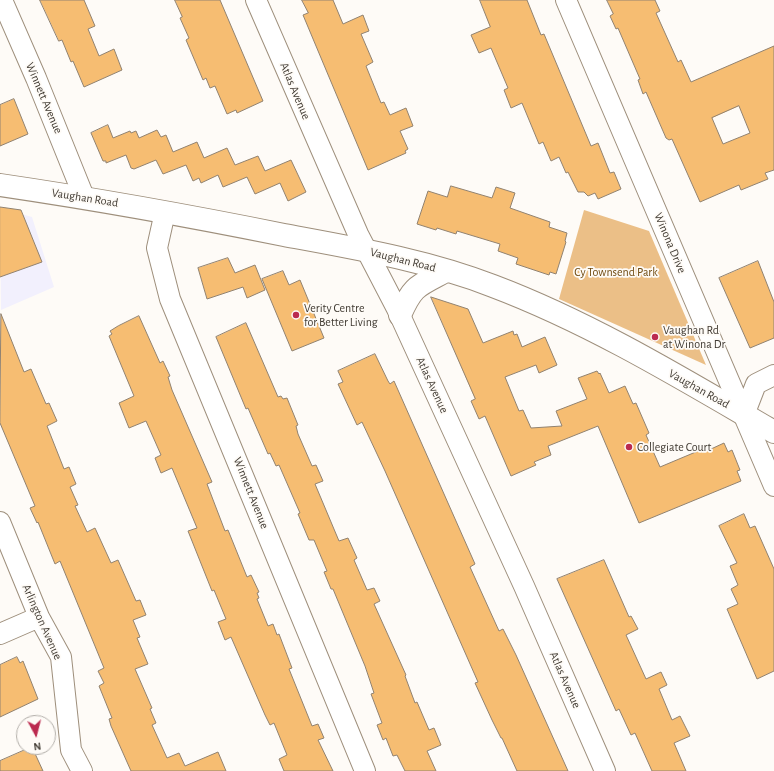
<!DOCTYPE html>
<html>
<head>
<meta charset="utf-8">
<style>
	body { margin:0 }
	#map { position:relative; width:774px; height:771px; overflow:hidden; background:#fefbf7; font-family:"Alegreya Sans",sans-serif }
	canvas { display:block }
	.north { position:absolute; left:16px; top:715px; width:40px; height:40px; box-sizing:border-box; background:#fefbf7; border:1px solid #b2aea9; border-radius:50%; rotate:173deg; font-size:11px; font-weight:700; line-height:16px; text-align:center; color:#413b33 }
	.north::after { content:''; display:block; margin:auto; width:14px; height:18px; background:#bb2a4f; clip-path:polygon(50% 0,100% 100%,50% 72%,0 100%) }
</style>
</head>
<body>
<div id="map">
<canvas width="774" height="771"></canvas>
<div class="north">N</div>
</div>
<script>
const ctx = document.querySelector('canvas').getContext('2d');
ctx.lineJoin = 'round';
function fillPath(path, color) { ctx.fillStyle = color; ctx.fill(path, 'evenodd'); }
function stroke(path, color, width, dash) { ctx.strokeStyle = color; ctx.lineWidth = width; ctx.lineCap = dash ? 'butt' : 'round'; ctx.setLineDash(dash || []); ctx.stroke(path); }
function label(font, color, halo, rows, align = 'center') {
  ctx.font = font + ' "Alegreya Sans",sans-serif'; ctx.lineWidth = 3.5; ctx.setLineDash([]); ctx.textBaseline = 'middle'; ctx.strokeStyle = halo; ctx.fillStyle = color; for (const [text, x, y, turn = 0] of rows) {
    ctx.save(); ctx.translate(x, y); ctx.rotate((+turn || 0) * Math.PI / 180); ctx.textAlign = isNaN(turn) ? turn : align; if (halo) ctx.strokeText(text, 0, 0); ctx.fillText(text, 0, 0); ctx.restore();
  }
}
fillPath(new Path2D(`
	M0 208 32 217 54 287 1 310Z`), '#f2f0fd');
fillPath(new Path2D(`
	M584 210 649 231 706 365 559 299Z`), '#ebbf87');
const building = new Path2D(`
	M40 0H84L95 26 88 29 99 56 114 49 122 70 84 87 73 61 71 62 62 40 59 41Z
	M175 0H220L263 101 237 113 236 110 227 114 215 86 210 88 206 78 203 80 186 40 189 38 180 18 182 17Z
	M302 0H333L343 24 363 15 369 31 361 34 373 62 366 66 381 103 384 102 390 115 406 108 413 126 400 131 408 149 405 151 406 153 368 170 303 15 308 13Z
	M480 0H527L541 35 544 34 591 146 598 143 610 173 614 172 621 189 598 199 595 193 588 196 584 192H578L568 172 566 173 559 157 551 161 543 142 539 144 522 103 511 108 504 90 508 88 491 48 479 53 471 35 490 27Z
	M607 0H655L660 11 656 13 678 62 681 60 691 82 774 46V170L765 173 768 179 741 190 739 185 700 202 672 139 669 140 666 138 646 92 643 94 638 80 640 79 618 28 616 29 610 16 613 14ZM739 106 750 133 723 144 712 118Z
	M14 99 28 134 0 146V105Z
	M108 125 113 138 130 131 131 133 136 131 139 138 157 130 161 137 166 135 173 152 197 142 204 158 227 148 235 165 258 156 265 171 291 160 306 192 288 201 280 183 255 194 247 177 223 187 218 175 201 183 199 178 193 181 186 165 163 174 156 160 134 169 131 168 126 155 106 163V161H103L91 133Z
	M451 186 492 198 496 187 515 193 510 208 550 222 549 227 567 233 565 241 566 242 556 274 550 272 549 275 516 264 518 258 498 251 500 244 457 231 456 234 437 228 436 230 417 224 428 191 447 197Z
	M0 207 21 210 42 262 0 277Z
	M228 258 235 273 255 265 265 290 247 298 243 287 207 299 198 268Z
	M758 261 774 302V338L750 348 719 278Z
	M283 271 289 285 300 280 324 338 292 351 262 279Z
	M431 297 468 309 483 343 513 331 514 335 517 334 522 347 545 337 557 365 539 373 536 365 505 377 519 411 523 410 531 428 562 426 556 411 587 399 578 378 597 371 599 374 600 373 609 393 625 386 633 404 636 403 649 433 646 435 660 467 710 446 711 449 724 443 728 452 732 450 740 470 737 471 741 481 639 523 598 426 548 446 551 455 534 462 536 465 511 476 485 416 479 419 471 401 475 399Z
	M1 314 24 372 31 369 46 404 49 403 57 421 47 426 64 469 69 467 76 484 70 487 78 505 75 506 87 532 95 528 111 563 118 560 136 601 140 600 146 615 133 620 140 637 137 638 148 664 135 669 152 708 150 709 156 723 152 725 167 758 179 753 185 766 218 752 226 771H131L111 726 109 719 112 718 99 686 104 683 98 671 104 668 60 561 55 564 38 522 37 523 30 508 35 506 0 423Z
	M139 316 160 363 163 361 170 376 168 377 172 390 212 482 207 484 225 531 228 530 247 577 251 575 259 592 257 593 259 598 257 599 268 626 273 624 277 635 279 634 292 668 289 669 312 726 318 724 324 738 318 740 333 771H284L279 759 287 755 274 723 270 725 265 715 231 637 225 640 218 622 226 619 214 590 212 591 188 531 197 528 172 468 161 473 155 458 161 455 146 421 129 428 119 403 134 396 109 336 112 334 110 331 118 326Z
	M246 323 278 397 281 396 283 399 287 398 298 425 296 426 298 434 312 466 316 465 323 481 315 484 339 541 348 538 357 558 354 560 367 590 374 588 380 601 374 604 406 675 405 676 415 703 417 702 429 730 434 728 441 745 427 751 436 771H405L397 755 393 756 386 738 383 740 377 725 382 723 371 694 374 693 365 666 333 589H331L324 572 327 571 314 540H309L298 514 300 513 279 465 276 466 270 453 268 454 248 408 246 409 216 337Z
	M375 354 388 381 390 384 394 381 475 564 470 567 499 631 503 629 516 655 568 771H517L502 738H501L492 720 475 683 478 682 385 471 362 422 357 425 338 384 343 382 338 371Z
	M744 514 750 528 755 526 774 569V671L757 679 727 609 738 604 731 589 738 585 730 566 737 563 719 526Z
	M604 560 629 617 631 616 638 629 626 635 646 679 661 672 667 685 659 689 672 720 680 716 690 736 674 743 686 771H652L635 733 631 735 619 709 616 711 557 579Z
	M17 657 20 663 23 661 38 699 0 717V665Z
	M32 747 43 771H0V761Z`);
fillPath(building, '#f6bd72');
stroke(building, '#918270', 1);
const minor = new Path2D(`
	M2 0 36 78 84 197
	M256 0 358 234 397 309 524 586 605 771
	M566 0 774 486
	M165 212 157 248 170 299 365 771
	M744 415 756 384 774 375
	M0 522 39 617 61 657 71 750 82 771
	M0 634 39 617`);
const tertiary = new Path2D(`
	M0 185C95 199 190 216 284 235 354 248 426 260 493 286 591 323 683 379 774 432
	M400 315C413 285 418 286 446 271`);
stroke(minor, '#9e8f7c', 22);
stroke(tertiary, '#9e8f7c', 24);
stroke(minor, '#fff', 20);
stroke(tertiary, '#fff', 22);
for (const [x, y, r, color] of [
	[296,315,4,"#bb2a4f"],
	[655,337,4,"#bb2a4f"],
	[629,447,4,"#bb2a4f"]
]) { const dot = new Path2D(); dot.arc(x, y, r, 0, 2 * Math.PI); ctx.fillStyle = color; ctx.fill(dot); stroke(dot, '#fefbf7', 1.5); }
label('12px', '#413b33', '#fefbf7', [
	["Atlas Avenue",295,91,67],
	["Winnett Avenue",44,98,67],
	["Vaughan Road",85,198,9],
	["Winona Drive",670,243,67],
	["Vaughan Road",403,260,14],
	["Atlas Avenue",432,385,65],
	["Vaughan Road",699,389,29],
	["Winnett Avenue",251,493,68],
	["Arlington Avenue",42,622,66],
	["Atlas Avenue",565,680,66]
]);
label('12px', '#6f4a10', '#fefbf7', [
	["Cy Townsend Park",616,272]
]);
label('12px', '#413b33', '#fefbf7', [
	["Verity Centre",304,308],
	["for Better Living",304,322],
	["Vaughan Rd",663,330],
	["at Winona Dr",663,344],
	["Collegiate Court",637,447]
], 'left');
</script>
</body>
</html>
